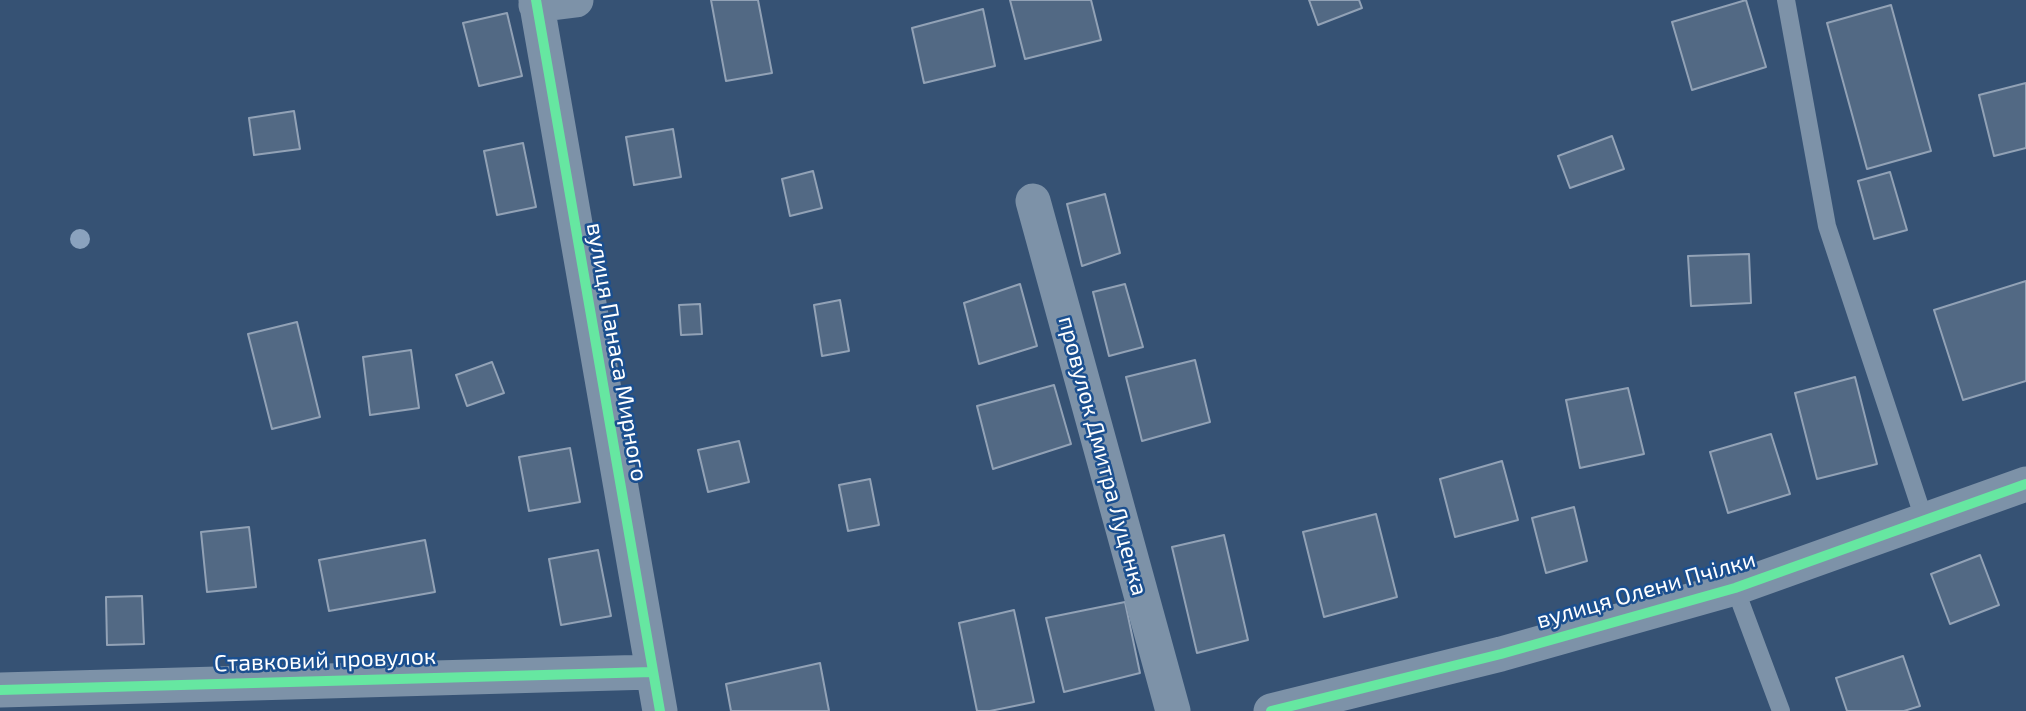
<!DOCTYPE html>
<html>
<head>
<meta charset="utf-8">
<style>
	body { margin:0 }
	canvas { display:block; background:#365274 }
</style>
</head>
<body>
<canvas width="2026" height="711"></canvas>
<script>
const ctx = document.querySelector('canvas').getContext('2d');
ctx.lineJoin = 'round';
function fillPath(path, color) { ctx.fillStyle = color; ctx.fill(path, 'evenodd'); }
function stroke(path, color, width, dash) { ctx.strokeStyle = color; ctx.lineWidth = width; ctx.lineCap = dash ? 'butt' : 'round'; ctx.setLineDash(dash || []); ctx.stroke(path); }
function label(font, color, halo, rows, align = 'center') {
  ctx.font = font + ' "Exo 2",sans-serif'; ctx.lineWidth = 5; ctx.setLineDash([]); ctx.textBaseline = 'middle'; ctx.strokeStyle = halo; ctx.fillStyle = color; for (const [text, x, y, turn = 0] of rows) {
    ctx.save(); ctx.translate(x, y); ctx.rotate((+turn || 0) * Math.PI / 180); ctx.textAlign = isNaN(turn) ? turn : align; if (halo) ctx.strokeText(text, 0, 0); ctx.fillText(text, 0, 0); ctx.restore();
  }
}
const building = new Path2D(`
	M711 0H758L772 73 726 81Z
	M1010 0H1091L1101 40 1025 59Z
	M1309 0H1359L1362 8 1318 25Z
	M1746 0 1766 67 1692 90 1672 22Z
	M1891 5 1931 151 1867 169 1827 23Z
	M983 9 995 66 924 83 912 28Z
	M507 13 522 76 479 86 463 23Z
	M2026 83V148L1994 156 1979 95Z
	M294 111 300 149 254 155 249 118Z
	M673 129 681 177 634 185 626 137Z
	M1612 136 1624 169 1570 188 1558 156Z
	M523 143 536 207 497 215 484 151Z
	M813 171 822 208 790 216 782 179Z
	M1890 172 1907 230 1874 239 1858 181Z
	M1105 194 1120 253 1082 266 1067 204Z
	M1749 254 1751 303 1691 306 1688 256Z
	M2026 281V381L1963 400 1934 310Z
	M1020 284 1037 346 979 364 964 303Z
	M1125 284 1143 347 1109 356 1093 292Z
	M840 300 849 351 822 356 814 305Z
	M700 304 702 334 681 335 679 305Z
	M297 322 320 417 272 429 248 334Z
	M411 350 419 408 370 415 363 357Z
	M1195 360 1210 422 1142 441 1126 377Z
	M492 362 504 393 467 406 456 375Z
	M1855 377 1877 464 1817 479 1795 393Z
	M1054 385 1071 444 993 469 977 406Z
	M1628 388 1644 454 1580 468 1566 400Z
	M1771 434 1790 494 1728 513 1710 452Z
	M739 441 749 482 708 492 698 450Z
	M570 448 580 502 529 511 519 457Z
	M1502 461 1518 520 1455 537 1440 479Z
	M870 479 879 525 848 531 839 485Z
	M1574 507 1587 561 1546 573 1532 518Z
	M1376 514 1397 597 1324 617 1303 532Z
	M249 527 256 587 207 592 201 532Z
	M1224 535 1248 640 1197 653 1172 547Z
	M425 540 435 592 329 611 319 560Z
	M598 550 611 616 561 625 549 559Z
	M1980 555 1999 605 1950 624 1931 574Z
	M142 596 144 644 107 645 106 597Z
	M1125 602 1140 673 1064 692 1046 618Z
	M1014 610 1034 702 990 711H977L959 623Z
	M1903 656 1920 706 1904 711H1847L1836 678Z
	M820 663 829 711H731L726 684Z`);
fillPath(building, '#526984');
stroke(building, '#92a2b6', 2);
stroke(new Path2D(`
	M1786 0 1827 226 1924 519
	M1735 588 1781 711`), '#7d92a8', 18);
stroke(new Path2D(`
	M536 0 660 711
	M536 5 576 0
	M1033 201 1173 711
	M0 690 652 672
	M1271 711 1501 654 1735 588 2026 484`), '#7d92a8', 35);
stroke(new Path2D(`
	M536 0 660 711
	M0 690 652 672
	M1271 711 1501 654 1735 588 2026 484`), '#66e7a1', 10);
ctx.fillStyle = '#8aa2be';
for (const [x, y] of [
	[80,239]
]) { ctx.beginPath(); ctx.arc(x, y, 10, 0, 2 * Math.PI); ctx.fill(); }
label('23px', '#fff', '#1b4f8f', [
	["вулиця Панаса Мирного",617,352,80],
	["провулок Дмитра Луценка",1103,456,75],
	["вулиця Олени Пчілки",1646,590,-16],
	["Ставковий провулок",325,660,-2]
]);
</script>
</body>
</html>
